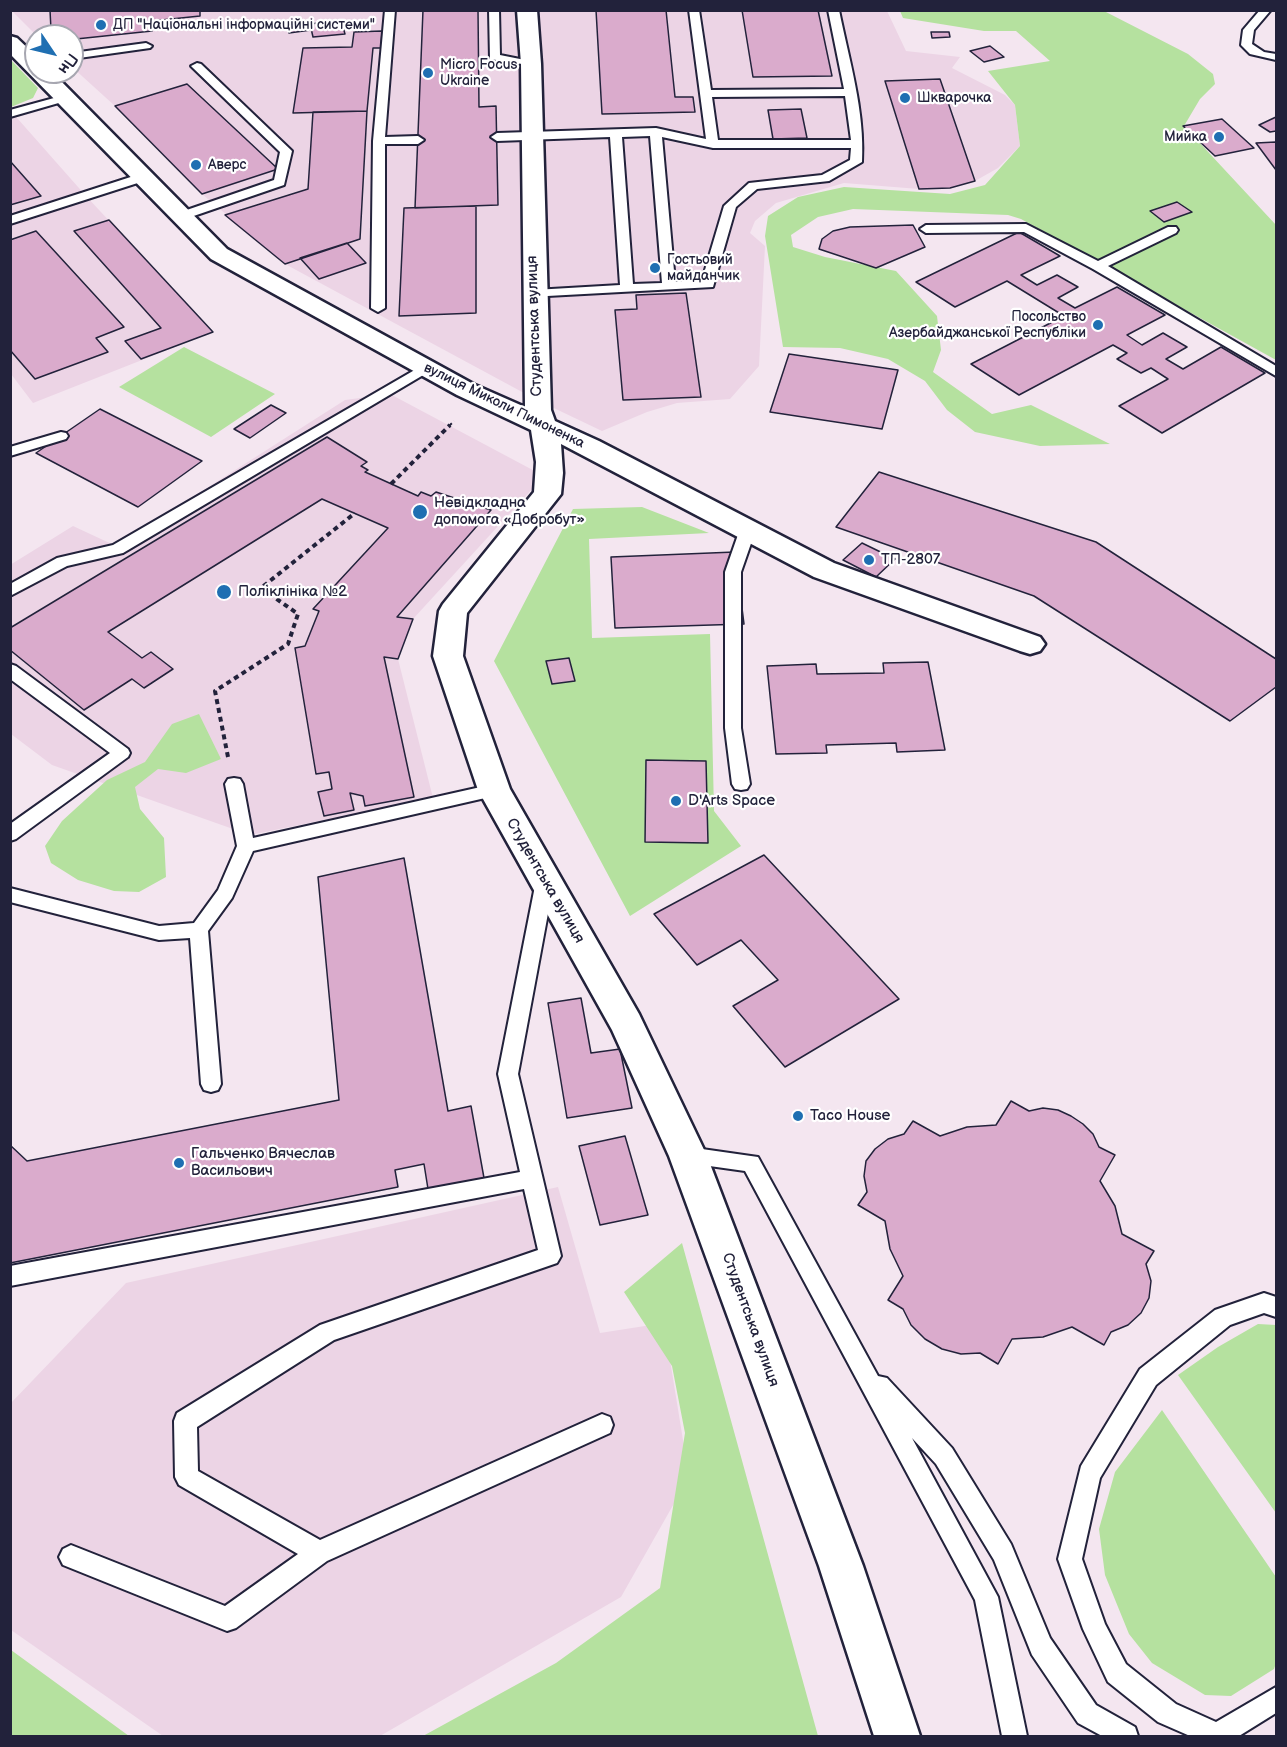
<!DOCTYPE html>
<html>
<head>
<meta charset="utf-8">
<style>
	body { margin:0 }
	#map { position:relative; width:1287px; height:1747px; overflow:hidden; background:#f4e6f0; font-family:"Balsamiq Sans",sans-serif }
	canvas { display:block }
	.frame { position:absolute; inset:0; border:12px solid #22223b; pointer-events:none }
	.north { position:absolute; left:24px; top:24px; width:60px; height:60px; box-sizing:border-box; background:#fff; border:2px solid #a7a7b1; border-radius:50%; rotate:125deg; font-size:16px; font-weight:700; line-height:24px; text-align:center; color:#22223b }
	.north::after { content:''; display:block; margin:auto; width:21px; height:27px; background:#1f6fb2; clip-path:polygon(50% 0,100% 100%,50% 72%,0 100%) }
</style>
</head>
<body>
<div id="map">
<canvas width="1287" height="1747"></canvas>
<div class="frame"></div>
<div class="north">Пн</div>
</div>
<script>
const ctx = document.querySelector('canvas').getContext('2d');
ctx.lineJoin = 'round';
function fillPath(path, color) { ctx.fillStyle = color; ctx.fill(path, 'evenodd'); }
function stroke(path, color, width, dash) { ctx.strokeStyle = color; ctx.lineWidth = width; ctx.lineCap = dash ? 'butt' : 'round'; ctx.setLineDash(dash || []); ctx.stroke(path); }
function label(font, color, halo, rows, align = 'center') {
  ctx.font = font + ' "Balsamiq Sans",sans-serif'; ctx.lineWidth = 4.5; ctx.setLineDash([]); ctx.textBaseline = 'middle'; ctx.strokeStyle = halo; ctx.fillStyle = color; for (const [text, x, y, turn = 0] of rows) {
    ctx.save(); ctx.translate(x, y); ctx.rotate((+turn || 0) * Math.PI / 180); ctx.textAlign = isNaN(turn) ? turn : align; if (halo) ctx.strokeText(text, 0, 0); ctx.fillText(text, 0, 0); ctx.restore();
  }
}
fillPath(new Path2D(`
	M11 10 887 11 906 51 960 57 952 68 1005 95 1015 105 1020 146 998 168 975 181 950 188 919 189 844 183 776 203 755 221 750 233 765 246 759 366 730 399 677 403 647 412 602 431 537 400 285 264 202 194 115 106 72 67V36H37Z
	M10 110 86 196 213 332 33 403 11 374Z
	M390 394 544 476 413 619 398 659 433 798 250 835 52 765 11 734 10 565 73 526 116 546 345 400Z
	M558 1187 600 1333 664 1323 689 1477 621 1597 380 1736H163L11 1630 10 1404 126 1283Z`), '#ecd4e5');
fillPath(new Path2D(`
	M900 11H1104L1188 54 1213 74 1215 84 1200 99 1184 126 1276 225V360L1021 219 1008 215 853 209 818 217 791 235 793 247 825 257 896 271 937 316 941 350 933 372 992 414 1031 405 1110 444 1040 446 975 432 947 410 925 381 888 359 840 348 783 347 765 236 768 216 798 197 844 187 950 194 985 185 1020 146 1015 105 988 71 1050 61 1016 31H984L903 18Z
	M10 59 38 88 33 98 11 107Z
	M184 347 275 394 211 437 119 387Z
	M642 507 709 533 589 539 592 638 710 634 714 811 741 846 630 916 494 661 573 509Z
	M199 714 221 759 186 773 158 769 135 787 140 809 164 838 166 877 139 892 114 891 78 880 51 863 45 846 62 821 107 780 145 762 172 724Z
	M682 1243 818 1736H423L556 1663 660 1588 685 1433 672 1366 624 1292Z
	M1258 1324 1276 1325V1513L1178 1375 1218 1347Z
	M1162 1410 1276 1577V1663L1274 1669 1231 1696 1205 1695 1152 1663 1129 1634 1105 1575 1099 1529 1115 1472Z
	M11 1650 129 1736H11Z`), '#b5e19f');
const building = new Path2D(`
	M50 10H200V16L152 21V31L76 39 51 30Z
	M423 10H478L479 107 496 106 498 205 415 208Z
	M596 10H666L675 97H693L695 112 602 114Z
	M742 10H818L832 76 753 77Z
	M341 20 345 34 313 37 310 24Z
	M308 21 311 30 289 33 286 24Z
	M382 31 381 48H373L367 111 293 113 303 48 352 47 354 32Z
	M931 32H949L950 37 932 38Z
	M990 46 1004 57 984 62 970 51Z
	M940 79 975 181 950 188 919 189 885 81Z
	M187 84 278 169 202 194 115 106Z
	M801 109 807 138 773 139 768 110Z
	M367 111 360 239 285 264 225 215 308 189 313 112Z
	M1276 117V131L1270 132 1259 125Z
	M1222 119 1254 148 1215 156 1183 126Z
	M1276 142V170L1256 143Z
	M10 161 33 187 41 196 10 205Z
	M1177 202 1192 212 1164 222 1150 211Z
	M476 206V313L399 316 404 208Z
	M109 220 213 332 141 359 125 341 161 328 74 231Z
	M913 225 925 247 876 268 819 249 822 239 833 231 850 227Z
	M36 231 124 327 96 338 108 352 35 379 10 350V240Z
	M1019 232 1060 256 1021 275 1037 285 1057 275 1078 287 1058 298 1075 308 1117 287 1165 315 1127 335 1142 345 1163 333 1187 347 1166 359 1183 369 1221 347 1265 373 1162 433 1119 406 1168 379 1151 368 1141 373 1117 359 1127 353 1113 345 1019 395 971 364 1064 316 1007 281 955 307 916 282Z
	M347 243 366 263 319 279 300 258Z
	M686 293 701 397 623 400 615 310 637 309 636 295Z
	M789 354 898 370 882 429 770 412Z
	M271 405 286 413 250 438 234 429Z
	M100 409 202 461 138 507 36 453Z
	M327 437 367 462 361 466 368 470 365 472 418 496 421 492 431 496 436 492 491 510 397 617 413 619 398 659 384 657 414 797 365 806 363 796 350 793 354 810 324 816 318 792 332 789 329 772 316 774 295 648 305 646 319 611 313 609 388 528 322 499 108 632 142 658 151 652 173 669 144 688 132 679 84 710 10 650V628Z
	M879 472 1096 542 1276 659V687L1230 721 1034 596 836 527Z
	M862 543 895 559 876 577 843 560Z
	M735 552 744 624 615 628 611 557Z
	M569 658 575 681 552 684 546 661Z
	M928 662 945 750 897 752 896 743 826 745 827 753 776 754 767 666 816 664 817 674 884 673 883 663Z
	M646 760 706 761 708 843 645 842Z
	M764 855 899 999 785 1067 733 1006 778 980 741 940 697 965 654 914Z
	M404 858 448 1111 471 1106 484 1178 428 1189 424 1164 395 1170 398 1187 10 1263V1145L27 1161 339 1100 318 877Z
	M581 998 591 1053 620 1049 632 1108 567 1118 548 1003Z
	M1011 1101 1029 1111 1043 1108 1058 1110 1071 1116 1083 1124 1093 1134 1099 1147 1115 1155 1100 1181 1115 1206 1122 1234 1154 1251 1146 1264 1151 1281 1149 1298 1141 1313 1128 1325 1111 1332 1104 1345 1072 1327 1043 1337 1012 1339 998 1364 980 1353 961 1354 942 1349 925 1339 911 1325 903 1309 888 1300 903 1276 890 1249 885 1221 858 1205 867 1192 864 1176 866 1161 875 1149 888 1139 904 1134 913 1121 940 1136 967 1127 996 1125Z
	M625 1136 648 1215 600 1225 579 1146Z`);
fillPath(building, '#daabcc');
stroke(building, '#22223b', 1.5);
const service = new Path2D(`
	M385 10H395L385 137 418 136 424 140 418 144H385V308L378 312 371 308 373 141Z
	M489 10H499L500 55 535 62V66L490 59Z
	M689 10H699L711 90 844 89 828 10H839C849 60 865 111 862 162L829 181 757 189 736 207 713 287 529 297 527 294 534 290 620 285 610 137 497 141 491 137 497 133 656 128 706 139ZM845 96 851 140H718L712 97ZM650 136 662 283 633 284 622 137ZM662 137 713 148H851L850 160 822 175 749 183 724 206 702 280 675 282Z
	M1260 10H1271L1254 30 1252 44 1264 52 1276 54V60L1250 54 1241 45 1243 30Z
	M146 43 152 46 150 48 72 59V53Z
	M197 63 201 64 292 151 284 185 182 220 176 216 178 213 274 180 280 152 193 68 191 66Z
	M65 95 69 96V100L10 117V110Z
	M143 173 147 174V180L10 224V216Z
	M1026 224 1098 261 1168 227H1176L1178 230 1176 233 1108 266 1276 366V376L1093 269 1024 232 926 233 920 229 926 225Z
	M425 364 430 365 432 368 430 371 123 553 67 566 10 596V584L57 558 113 545Z
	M61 432 66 433 68 436 66 439 10 456V447Z
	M748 524 756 529 741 572V728L750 784 747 789 741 790 735 789 732 784 725 728V572L740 529Z
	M10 664 16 666 128 749 130 753 128 757 16 839 10 841V824L110 753 10 679Z
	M234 778 240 779 243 784 253 838 494 784 500 785 503 790 500 795 494 796 253 851 232 898 208 931 221 1084 218 1090 211 1092 204 1090 201 1084 190 938 159 940 10 902V888L159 926 194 923 218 890 237 846 225 784 228 779Z
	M545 874 551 876 554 881 518 1074 561 1256 557 1263 334 1340 197 1427 198 1471 320 1540 602 1414 610 1417 613 1425 610 1433 327 1561 236 1628 227 1631 63 1565 59 1557 63 1549 71 1545 225 1606 298 1554 179 1485 175 1477 174 1421 177 1413 320 1325 538 1250 524 1189 10 1286V1266L520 1172 498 1074 536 881 539 876Z
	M688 1147 758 1157 878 1376 887 1378 952 1448 1011 1544 1050 1638 1096 1705 1135 1727 1138 1736H1102L1078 1723 1032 1655 994 1560 936 1464 912 1438 998 1597 1027 1736H1002L975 1600 745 1171 681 1162 678 1156 681 1150Z
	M1264 1293 1276 1297V1317L1264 1313 1230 1325 1156 1385 1100 1478 1082 1559 1105 1624 1126 1664 1176 1704 1216 1722 1276 1687V1713L1239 1736H1190L1158 1722 1108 1682 1083 1629 1058 1559 1081 1466 1140 1369 1215 1310Z`);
const minor = new Path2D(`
	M517 10H537L541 64 551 410 555 421 599 441 834 563 1040 637 1045 644 1040 651 1030 654 1020 651 814 577 561 444 563 473 561 494 467 613 463 656 510 789 639 1014 707 1156 863 1566 920 1736H874L819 1566 669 1156 612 1030 478 790 433 656 439 611 443 604 534 492 536 462 531 430 457 395 211 259 10 54V36L17 38 36 56V72H52L227 249 475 385 525 407 521 64Z`);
stroke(service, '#22223b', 4);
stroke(minor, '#22223b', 5);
stroke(new Path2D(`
	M346 25H362
	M449 426 454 421`), '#22223b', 2, [4, 3]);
stroke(new Path2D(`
	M391 484 450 425
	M228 757 215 691 288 644 298 614 261 588 355 513`), '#22223b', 4, [5, 4]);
fillPath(service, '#fff');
fillPath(minor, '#fff');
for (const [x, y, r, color] of [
	[101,25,6,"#1f6fb2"],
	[428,73,6,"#1f6fb2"],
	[905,98,6,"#1f6fb2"],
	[1219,137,6,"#1f6fb2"],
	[196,165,6,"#1f6fb2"],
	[655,268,6,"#1f6fb2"],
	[1098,325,6,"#1f6fb2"],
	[420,512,8,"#1f6fb2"],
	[869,560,6,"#1f6fb2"],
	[224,592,8,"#1f6fb2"],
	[676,801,6,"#1f6fb2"],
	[798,1116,6,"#1f6fb2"],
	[179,1163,6,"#1f6fb2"]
]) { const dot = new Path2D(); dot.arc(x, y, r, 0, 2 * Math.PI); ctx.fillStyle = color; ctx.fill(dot); stroke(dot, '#fff', 2); }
label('14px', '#22223b', '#fff', [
	["ДП \"Національні інформаційні системи\"",113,25],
	["Micro Focus",440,65],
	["Ukraine",440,81],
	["Шкварочка",917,98],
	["Мийка",1207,137,"right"],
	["Аверс",208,165],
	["Гостьовий",667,260],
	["майданчик",667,276],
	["Посольство",1086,317,"right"],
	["Азербайджанської Республіки",1086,333,"right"]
], 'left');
label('14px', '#22223b', '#fff', [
	["вулиця Миколи Пимоненка",504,406,26]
]);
label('15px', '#22223b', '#fff', [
	["Студентська вулиця",535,326,-92],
	["Студентська вулиця",545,881,60],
	["Студентська вулиця",750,1320,70]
]);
label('15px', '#22223b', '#fff', [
	["Невідкладна",434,503],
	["допомога «Добробут»",434,520],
	["ТП-2807",881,560],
	["Поліклініка №2",238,592],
	["D'Arts Space",688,801],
	["Taco House",810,1116],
	["Гальченко Вячеслав",191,1154],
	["Васильович",191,1171]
], 'left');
</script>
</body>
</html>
